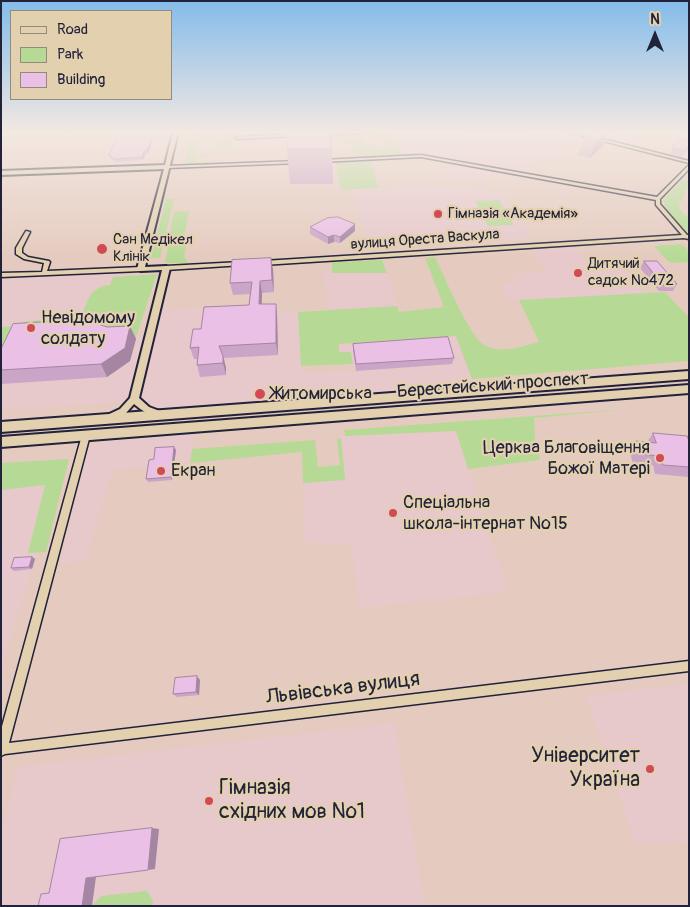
<!DOCTYPE html>
<html>
<head>
<meta charset="utf-8">
<style>
	body { margin:0 }
	#map { position:relative; width:690px; height:907px; overflow:hidden; background:#e5cbbf; font-family:Pangolin,sans-serif }
	canvas { display:block }
	.frame { position:absolute; inset:0; border:2px solid #22223b; pointer-events:none }
	.legend { position:absolute; left:10px; top:10px; width:162px; height:90px; box-sizing:border-box; background:#e2d0ae; border:1px solid #958a80; margin:0; padding:6px 9px; list-style:none; font-size:15px; color:#22223b }
	.legend li { display:flex; align-items:center; gap:10px; height:25px }
	.legend b { width:25px; border:1px solid #958a80 }
	.north { position:absolute; left:630px; top:10px; width:50px; height:50px; -webkit-text-stroke:4px #e2d0ae; paint-order:stroke; rotate:0deg; font-size:14px; font-weight:700; line-height:20px; text-align:center; color:#22223b }
	.north::after { content:''; display:block; margin:auto; width:18px; height:22px; background:#22223b; clip-path:polygon(50% 0,100% 100%,50% 72%,0 100%) }
</style>
</head>
<body>
<div id="map">
<canvas width="690" height="907"></canvas>
<div class="frame"></div>
<ul class="legend">
<li><b style="height:6px;background:#e2d0ae"></b>Road</li>
<li><b style="height:14px;background:#b6da95"></b>Park</li>
<li><b style="height:14px;background:#ebc0e7"></b>Building</li>
</ul>
<div class="north">N</div>
</div>
<script>
const ctx = document.querySelector('canvas').getContext('2d');
ctx.lineJoin = 'round';
function fillPath(path, color) { ctx.fillStyle = color; ctx.fill(path, 'evenodd'); }
function stroke(path, color, width, dash) { ctx.strokeStyle = color; ctx.lineWidth = width; ctx.lineCap = dash ? 'butt' : 'round'; ctx.setLineDash(dash || []); ctx.stroke(path); }
function label(font, color, halo, rows, align = 'center') {
  ctx.font = font + ' Pangolin,sans-serif'; ctx.lineWidth = 4.5; ctx.setLineDash([]); ctx.textBaseline = 'middle'; ctx.strokeStyle = halo; ctx.fillStyle = color; for (const [text, x, y, turn = 0] of rows) {
    ctx.save(); ctx.translate(x, y); ctx.rotate((+turn || 0) * Math.PI / 180); ctx.textAlign = isNaN(turn) ? turn : align; if (halo) ctx.strokeText(text, 0, 0); ctx.fillText(text, 0, 0); ctx.restore();
  }
}
fillPath(new Path2D(`
	M1 132H67L63 139 1 141Z
	M561 132 586 138 563 161 521 170 451 157 401 153 394 133Z
	M159 145 156 154H148L141 167 100 168 110 146Z
	M443 162 493 170 487 184 453 180H430Z
	M451 185 503 194 532 238 369 247 352 190Z
	M575 247 588 267 621 265 644 293 510 301 501 284 516 283 511 275 546 271 531 250Z
	M386 267 397 306 329 311 323 272Z
	M125 272 123 276 113 277 110 285 100 286 91 293 82 315 22 326 1 327V276Z
	M276 303V313L298 312 301 373 353 371 351 352H339V344L457 336 474 384 162 411 149 407 139 401 159 310Z
	M145 337 135 381 124 402 1 410V364L119 339Z
	M456 431 508 592 359 608 352 545 304 542 303 483 345 480 341 436Z
	M193 433 190 463 112 470 86 561 60 565 88 450 98 443 110 440Z
	M54 479 35 559 1 668V484Z
	M689 684V842L635 843 586 696Z
	M394 723 425 906H1V836L18 767Z`), '#e7c8cb');
fillPath(new Path2D(`
	M191 132H200L195 155 209 154V156L198 157 196 162H193H212L211 164H185Z
	M219 132H234L233 149 217 150Z
	M394 133 401 153 429 154 356 156 352 145 303 135 361 134 365 145H372L374 148H385L381 136H370L371 138H366L365 134Z
	M370 160 379 188 341 190 336 162Z
	M683 179 689 180C689 191 680 199 679 208L685 215H689V234L667 211 663 200Z
	M166 199H174L160 258H151Z
	M499 200 514 225 488 226 475 201Z
	M189 211 184 236H193L191 243 168 244 174 212Z
	M682 244 689 251V262L670 263 654 246Z
	M186 245 184 258 187 260V263H165L168 246Z
	M435 257C444 275 470 339 486 346 501 354 524 346 539 342L519 300 665 292 689 317V361L472 379 456 336 339 344V352H351L353 364 301 366 298 312 397 306 399 312 444 307 425 258Z
	M382 260 387 273H332V262Z
	M157 274 136 337 119 339 1 364V327L22 326 24 322 82 315C88 299 91 287 110 285L113 277Z
	M628 409 534 418 535 439 540 460 468 469 456 431 345 436 344 430Z
	M341 438 345 480 303 483 302 452 190 463 192 449 315 440 318 467 340 465 337 439Z
	M69 459 46 552 28 553 45 485 1 490V463Z
	M147 891 153 901 152 906H92L101 896Z`), '#b6da95');
const minor = new Path2D(`
	M331 132H376L319 135 317 134Z
	M568 132H576L689 161V163Z
	M685 132H689V134Z
	M295 134 296 136 237 139 235 138 237 137Z
	M421 155 657 197 689 165V169L660 199V204L687 235H689V239L684 238 263 265 260 263 263 261 682 235 656 205V200L421 157 322 162 320 161 322 160Z
	M298 161 300 162 299 163 167 168 165 167 167 166Z
	M26 231 30 232 22 248V253L28 257 49 261 50 262 47 271 141 267 144 269 141 271 1 277V273L42 272 44 263 24 259 16 254V248Z
	M241 262 244 264 243 265 166 270 163 268 166 266Z
	M86 432 90 435 9 743 689 661V671L5 754 1 756V730L82 435Z`);
const tertiary = new Path2D(`
	M173 132H178L145 267 166 266 170 268 139 398 149 407 165 413 167 415 165 417C155 419 142 411 134 404L126 413 106 423 103 421 101 419 103 417 120 409 130 398 162 270 141 271 137 269 164 169 1 175V171L165 165Z`);
const primary = new Path2D(`
	M689 371V379L1 432V422Z
	M689 385V393L1 447V437Z`);
stroke(minor, '#22223b', 3);
stroke(tertiary, '#22223b', 4);
stroke(primary, '#22223b', 4);
fillPath(minor, '#e2d0ae');
fillPath(tertiary, '#e2d0ae');
fillPath(primary, '#e2d0ae');
fillPath(new Path2D(`
	M590 132H609L604 145 590 158 578 155 584 138Z
	M153 139 148 154H145L143 160 116 162 110 158 109 155Z
	M673 148H689L682 157 670 154Z
	M287 149H332L333 184H290Z
	M310 227 355 231 340 243 334 242 328 244 310 234Z
	M644 261 677 284 673 291H659L640 268Z
	M273 269 274 292 262 293V304L277 315 278 355 224 358 226 368V375L200 377 197 365V359H194L190 348 201 329 249 305 250 294 233 295 230 283Z
	M95 319 97 324 107 327 130 326 136 339 130 361 107 377 1 384V349Z
	M353 344 454 358 452 364 356 371 353 351Z
	M653 433 689 441V477L655 474 653 465 633 463 629 450 636 441 647 442Z
	M174 447 176 450 172 480 148 482 146 479 154 459Z
	M32 557 35 559 32 569 14 571 11 568Z
	M200 680 199 695 177 697 173 694Z`), '#caa5c7');
fillPath(new Path2D(`
	M606 132H609L604 145 590 158 596 141Z
	M152 136 153 139 148 154 147 151Z
	M144 151 145 154 143 160 142 157Z
	M355 224V231L340 243V237Z
	M334 235V242L328 244V237Z
	M271 258 273 269 274 292 272 280Z
	M260 281 262 293 261 316 259 304Z
	M276 304 277 315 278 355 276 343Z
	M130 326 136 339 130 361 107 377 101 364Z
	M223 356 226 368V375L223 363Z
	M174 447 176 450 172 480 171 477Z
	M32 557 35 559 32 569 29 567Z
	M197 676 200 680 199 695 196 692Z
	M152 828 159 829 155 869 148 870Z
	M96 877 92 906H82L86 878Z`), '#a486a2');
const building = new Path2D(`
	M329 132 332 149H287V134Z
	M590 132H606L596 141 584 138Z
	M152 136 147 151H144L142 157 115 159 109 155 117 137Z
	M680 139 689 141V146L685 151 673 148Z
	M338 217 355 224 340 237 334 235 328 237 310 227 327 218Z
	M271 258 272 280 260 281 259 304H276V343L219 346 223 356V363L197 365 199 347 190 348 192 335 193 329H201L204 307 249 305 252 282 230 283 232 260Z
	M644 261H657L677 284 663 285Z
	M95 319V323L107 327 130 326 125 348 101 364 1 370V349L13 324Z
	M448 337 454 358 356 364 353 344Z
	M653 433 687 436 689 441V467L663 465 660 456 640 454 636 441 656 443Z
	M174 447 171 477 146 479 149 460 154 459 155 448Z
	M32 557 29 567 11 568 14 558Z
	M197 676 196 692 173 694 175 678Z
	M152 828 148 870 86 878 82 906H38L41 894 49 893 60 839Z`);
fillPath(building, '#ebc0e7');
stroke(building, '#a486a2', 1);
const sky = ctx.createLinearGradient(0, 0, 0, 259);
sky.addColorStop(0, '#83bcea');
sky.addColorStop(0.51, '#f3e8e2');
sky.addColorStop(1, '#f3e8e200');
ctx.fillStyle = sky;
ctx.fillRect(0, 0, 690, 259);
for (const [x, y, r, color] of [
	[438,214,5,"#d1495b"],
	[102,249,6,"#d1495b"],
	[578,273,5,"#d1495b"],
	[31,328,5,"#d1495b"],
	[260,394,6,"#d1495b"],
	[660,458,5,"#d1495b"],
	[161,471,5,"#d1495b"],
	[393,513,5,"#d1495b"],
	[650,769,5,"#d1495b"],
	[209,801,5,"#d1495b"]
]) { const dot = new Path2D(); dot.arc(x, y, r, 0, 2 * Math.PI); ctx.fillStyle = color; ctx.fill(dot); stroke(dot, '#e2d0ae', 2); }
label('15px', '#22223b', '#e2d0ae', [
	["Гімназія «Академія»",448,214],
	["Сан Медікел",113,240],
	["Клінік",113,257],
	["Дитячий",588,264],
	["садок №472",588,281]
], 'left');
label('15px', '#22223b', '#e2d0ae', [
	["вулиця Ореста Васкула",425,240,-4]
]);
label('18px', '#22223b', '#e2d0ae', [
	["Невідомому",41,318],
	["солдату",41,339],
	["Житомирська",271,394],
	["Церква Благовіщення",650,448,"right"],
	["Божої Матері",650,469,"right"],
	["Екран",171,471],
	["Спеціальна",403,503],
	["школа-інтернат №15",403,524]
], 'left');
label('18px', '#22223b', '#e2d0ae', [
	["Берестейський проспект",493,386,-4]
]);
label('21px', '#22223b', '#e2d0ae', [
	["Львівська вулиця",343,689,-7]
]);
label('21px', '#22223b', '#e2d0ae', [
	["Університет",640,757],
	["Україна",640,781],
	["Гімназія",219,789,"left"],
	["східних мов №1",219,813,"left"]
], 'right');
</script>
</body>
</html>
